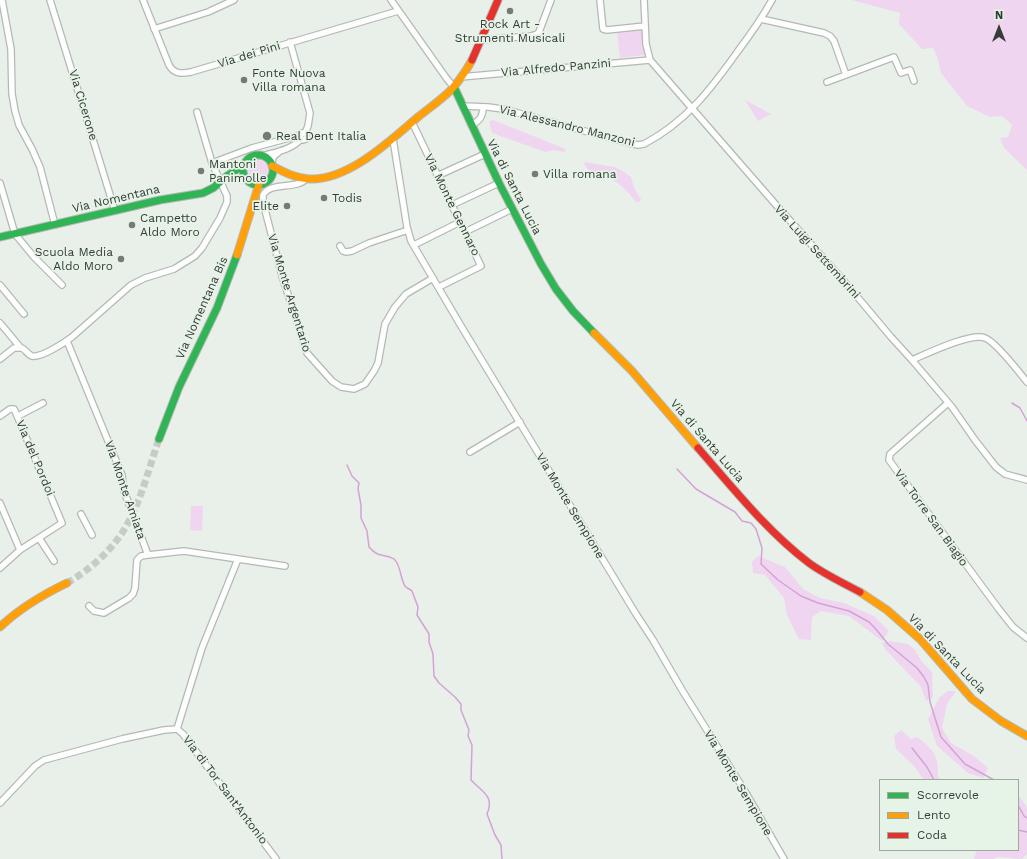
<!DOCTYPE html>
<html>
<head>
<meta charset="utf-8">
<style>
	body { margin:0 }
	#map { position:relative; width:1027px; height:859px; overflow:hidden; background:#e9f0ea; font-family:"Work Sans",sans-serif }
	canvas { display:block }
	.legend { position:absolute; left:879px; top:779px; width:140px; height:72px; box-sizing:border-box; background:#e6f3e7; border:1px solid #a0a9a0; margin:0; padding:5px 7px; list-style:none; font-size:12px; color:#363b36 }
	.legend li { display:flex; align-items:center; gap:8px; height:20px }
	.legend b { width:20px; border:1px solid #a0a9a0 }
	.north { position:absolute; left:979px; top:8px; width:40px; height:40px; -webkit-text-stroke:3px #e6f3e7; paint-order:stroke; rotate:0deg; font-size:11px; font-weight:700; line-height:16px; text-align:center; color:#363b36 }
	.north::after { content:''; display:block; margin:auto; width:14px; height:18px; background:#363b36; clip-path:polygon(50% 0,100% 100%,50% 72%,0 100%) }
</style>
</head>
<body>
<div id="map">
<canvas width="1027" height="859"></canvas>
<ul class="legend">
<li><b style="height:5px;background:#30b455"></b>Scorrevole</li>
<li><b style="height:5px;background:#ff9f0a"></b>Lento</li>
<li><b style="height:5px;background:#e5322d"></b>Coda</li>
</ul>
<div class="north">N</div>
</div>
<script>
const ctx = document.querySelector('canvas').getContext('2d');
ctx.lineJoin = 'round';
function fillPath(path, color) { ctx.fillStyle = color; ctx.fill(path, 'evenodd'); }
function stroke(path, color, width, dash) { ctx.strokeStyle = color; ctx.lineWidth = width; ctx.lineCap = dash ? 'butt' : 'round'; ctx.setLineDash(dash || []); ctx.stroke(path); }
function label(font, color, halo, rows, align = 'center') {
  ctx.font = font + ' "Work Sans",sans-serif'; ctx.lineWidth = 3.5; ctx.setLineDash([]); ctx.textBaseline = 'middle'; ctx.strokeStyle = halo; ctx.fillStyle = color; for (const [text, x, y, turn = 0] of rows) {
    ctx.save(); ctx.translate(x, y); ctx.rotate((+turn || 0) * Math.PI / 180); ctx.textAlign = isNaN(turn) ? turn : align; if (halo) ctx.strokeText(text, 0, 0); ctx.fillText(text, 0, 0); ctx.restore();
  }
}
fillPath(new Path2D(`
	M852 0H1027V170L1004 148 1000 138 1008 137 1012 125 1002 116 990 117 967 106 941 73 937 56 933 48 922 49 899 24 900 13Z
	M643 28 645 55 620 58 617 31Z
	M745 100 771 114 758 121Z
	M493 120 566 149 564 152 554 150 545 152 492 133 490 126V121Z
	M248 170a10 10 0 1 1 20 0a10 10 0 1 1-20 0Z
	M585 162 614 167 621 170 631 177 634 188 641 199 640 202H636C626 188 606 171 589 171L584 164Z
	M191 506H203L202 531 190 530Z
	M758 556 785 567 803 589 820 598 844 603 874 616 889 631 882 641 849 616 821 611 812 617 811 640 799 639 787 615 784 598 765 575 753 573 752 562Z
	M890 641 908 644 915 650 922 662 932 672 933 697 926 701 921 687 885 649 882 643Z
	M948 691H956L947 704 942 728 951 743 974 756 988 768 983 778 968 773 937 746 928 719 939 698Z
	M901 730 911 739 917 737C925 743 936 752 937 761 939 768 936 774 940 780H924L914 766 896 749 894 736Z
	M1018 795 1027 807V854L1022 859C1013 859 1006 857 997 857L994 859H974L977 850H1018Z`), '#efd5f0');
stroke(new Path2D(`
	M1012 403 1020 408 1027 421
	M347 465 352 476 359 483 358 489 361 505V518L367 531 369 547C379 559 385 553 394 559 401 565 400 578 405 586 406 588 410 589 412 591L418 607 417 615 429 634V642L433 654 434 676 439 683 455 697 461 704V710L469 730 468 736 472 745 471 780C482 792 495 796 487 814L495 835 501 845 502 859
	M677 469 696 489 735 512 742 521 751 523 756 529 762 548 761 564 778 580 801 596 818 603 849 611 869 622 875 628 888 644 917 668 924 677 928 685 930 702 941 737 965 764 994 780
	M912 748 927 767 934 780
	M1018 805 1024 816 1027 818
	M1018 830 1027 832`), '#d2a3d4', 1.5);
stroke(new Path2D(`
	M67 583C93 568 118 545 131 517 143 493 150 465 159 439`), '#c5ccc6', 7, [7, 3.5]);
const street = new Path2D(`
	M2 0 11 49 12 94 15 111 19 125 32 149 40 167 55 225
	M50 0 115 211
	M143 0 169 65C174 74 181 74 191 72L398 11
	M391 0 447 79 454 87
	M600 0 603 29 607 30 645 26
	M644 0 646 44 650 60 777 206 849 287 891 337 912 360 952 407 975 440 996 467 1005 474 1027 480
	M761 19 824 33 830 36 834 41 846 75
	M154 29 208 12 234 0
	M481 40 531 36 537 34 539 32 551 0
	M290 42 310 113 308 126 305 133
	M461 77 650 60
	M827 82 894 57 901 73 910 70 914 81
	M463 106 488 107 503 109 629 143 638 145 644 144C686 122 711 89 738 51 750 35 762 18 772 0
	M412 122 481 266 439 287
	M471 125C480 121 483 116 483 107
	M393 139 407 227 411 241 461 326 636 614 653 640 682 690 746 793 784 859
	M262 156C276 152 291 150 301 139
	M212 163 252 148 300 135 302 133 306 134 307 137 306 139 303 140 300 138V135
	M272 164 273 157 279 152
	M437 176 485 154
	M306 179C296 190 271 181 263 195V202L282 276 307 353 332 381 341 387 354 389 365 384 374 371 378 363 385 324 395 307 406 294 433 278
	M0 183 15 234 34 257 62 285
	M452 205 499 183
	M465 232 512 209
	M414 245 460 222
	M340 246 343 251 346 252 352 251 369 243 408 230
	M0 285 24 314
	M0 323 20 347
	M67 341 122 475 124 491 148 555 184 551 238 559 202 648 177 729
	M0 359 14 348H22C26 350 28 355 32 356 41 358 64 343 72 337L131 285 145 278 174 269 195 256 202 248 220 218 227 202V196L212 163 197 112
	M912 360C926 354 971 332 985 338 996 342 1019 372 1027 382
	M948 403 890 454 889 460 998 608 1013 627 1027 638
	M0 416 10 409H14L15 411 62 523 20 550 0 568
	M18 416 43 403
	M470 452 520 422
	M0 503 20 550
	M81 514 92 535
	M39 538 54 561
	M238 559 285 566
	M89 606 94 611 104 613 129 598 133 594 135 588 137 560 141 556 148 555
	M0 803 35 766 44 760 122 739 164 730 177 729 183 734 276 859`);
const fast = new Path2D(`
	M454 87 499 183 541 264 556 289 573 311 594 333
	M243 170a15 15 0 1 1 30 0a15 15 0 1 1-30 0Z
	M0 237 160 200 203 193 213 188 227 176 245 164
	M159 439 179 387 217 308 237 255`);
const slow = new Path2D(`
	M272 166C284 172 295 178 309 179 348 181 390 141 418 117 429 108 441 100 451 90 459 81 466 71 472 60
	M237 255 259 184
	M594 333 632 371 698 448
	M860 592 887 610 920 639 972 699 1001 721 1027 736
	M0 627C20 608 42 595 67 583`);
const jam = new Path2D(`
	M472 60 498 0
	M698 448C733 488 767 531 809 563 824 574 843 583 860 592`);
stroke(street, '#b4b9b4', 8);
stroke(fast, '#b4b9b4', 9);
stroke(slow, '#b4b9b4', 9);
stroke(jam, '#b4b9b4', 9);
stroke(street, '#fcfdfc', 5.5);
stroke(fast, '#30b455', 7);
stroke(slow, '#ff9f0a', 7);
stroke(jam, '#e5322d', 7);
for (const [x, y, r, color] of [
	[510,11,4,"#757a75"],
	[244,80,4,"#757a75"],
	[267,136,5,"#757a75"],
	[201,171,4,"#757a75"],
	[535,174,4,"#757a75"],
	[324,198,4,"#757a75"],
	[287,206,4,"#757a75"],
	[132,225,4,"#757a75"],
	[121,259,4,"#757a75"]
]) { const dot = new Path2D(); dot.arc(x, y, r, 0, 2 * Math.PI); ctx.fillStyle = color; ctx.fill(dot); stroke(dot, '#e6f3e7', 1.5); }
label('12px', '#363b36', '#e6f3e7', [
	["Rock Art -",510,24,"center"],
	["Strumenti Musicali",510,38,"center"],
	["Fonte Nuova",252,73],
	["Villa romana",252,87],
	["Real Dent Italia",276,136],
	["Mantoni",209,164],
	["Panimolle",209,178],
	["Villa romana",543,174],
	["Todis",332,198],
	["Elite",279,206,"right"],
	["Campetto",140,218],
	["Aldo Moro",140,232],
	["Scuola Media",113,252,"right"],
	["Aldo Moro",113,266,"right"]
], 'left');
label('12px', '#363b36', '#e6f3e7', [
	["Via dei Pini",249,55,-17],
	["Via Alfredo Panzini",556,68,-5],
	["Via Cicerone",83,105,73],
	["Via Alessandro Manzoni",567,126,14],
	["Via di Santa Lucia",514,187,63],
	["Via Nomentana",116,199,-13],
	["Via Monte Gennaro",452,205,64],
	["Via Luigi Settembrini",817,252,48],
	["Via Monte Argentario",289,293,73],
	["Via Nomentana Bis",202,308,-66],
	["Via di Santa Lucia",707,441,49],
	["Via del Pordoi",35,458,67],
	["Via Monte Amiata",125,490,71],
	["Via Monte Sempione",570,506,59],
	["Via Torre San Biagio",931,518,54],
	["Via di Santa Lucia",947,654,46],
	["Via Monte Sempione",738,783,59],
	["Via di Tor Sant'Antonio",225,790,53]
]);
</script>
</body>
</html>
